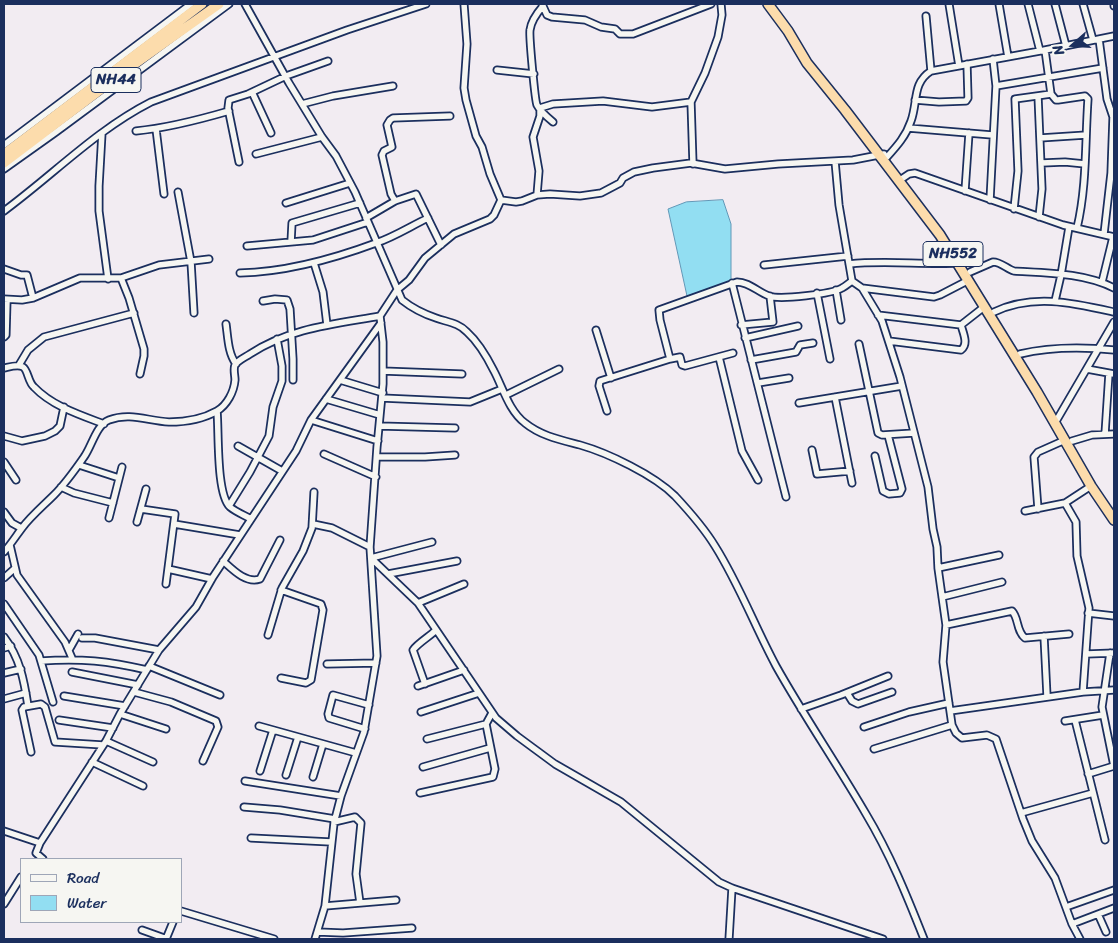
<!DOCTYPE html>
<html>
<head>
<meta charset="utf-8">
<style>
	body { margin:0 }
	#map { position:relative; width:1118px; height:943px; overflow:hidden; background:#f2ecf2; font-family:Sriracha,sans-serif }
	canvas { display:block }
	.frame { position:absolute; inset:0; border:5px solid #1b2f5e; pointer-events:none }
	.legend { position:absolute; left:20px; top:858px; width:162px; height:65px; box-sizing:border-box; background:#f6f6f2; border:1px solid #9ea6b7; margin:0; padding:6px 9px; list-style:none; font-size:15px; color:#1b2f5e }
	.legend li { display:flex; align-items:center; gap:10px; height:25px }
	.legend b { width:25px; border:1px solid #9ea6b7 }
	.north { position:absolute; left:1048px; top:20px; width:50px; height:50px; -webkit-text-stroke:4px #f6f6f2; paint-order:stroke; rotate:251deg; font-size:14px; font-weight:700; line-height:20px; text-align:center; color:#1b2f5e }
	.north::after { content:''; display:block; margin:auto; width:18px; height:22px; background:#1b2f5e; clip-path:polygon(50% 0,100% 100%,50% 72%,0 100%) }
</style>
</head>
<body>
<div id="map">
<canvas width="1118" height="943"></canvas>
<div class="frame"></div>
<ul class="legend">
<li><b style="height:6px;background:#f6f6f2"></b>Road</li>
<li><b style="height:14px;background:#92def2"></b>Water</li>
</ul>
<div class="north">N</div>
</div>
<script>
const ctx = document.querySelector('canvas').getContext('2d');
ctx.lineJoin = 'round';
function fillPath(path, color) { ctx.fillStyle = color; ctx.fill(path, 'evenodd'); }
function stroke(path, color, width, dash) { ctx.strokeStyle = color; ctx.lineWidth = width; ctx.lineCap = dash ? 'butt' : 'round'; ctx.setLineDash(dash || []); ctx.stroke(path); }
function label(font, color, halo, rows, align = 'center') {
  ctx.font = font + ' Sriracha,sans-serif'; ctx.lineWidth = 4; ctx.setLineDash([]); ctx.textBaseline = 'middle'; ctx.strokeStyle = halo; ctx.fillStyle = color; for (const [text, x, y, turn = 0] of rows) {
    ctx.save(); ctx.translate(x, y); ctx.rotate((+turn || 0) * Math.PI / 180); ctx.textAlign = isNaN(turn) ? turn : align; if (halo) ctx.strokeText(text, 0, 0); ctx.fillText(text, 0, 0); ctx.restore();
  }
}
const water = new Path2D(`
	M723 200 731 224V281L687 296 668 209 686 202Z`);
fillPath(water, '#92def2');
stroke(water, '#6298b7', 1);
const minor = new Path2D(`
	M245 4 289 83 322 137 336 156 355 192 402 300C412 308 424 314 436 318 447 322 459 323 467 332 477 341 488 359 494 371 503 388 509 411 525 423 541 436 561 440 580 445 608 453 654 475 675 496 689 511 704 528 715 546 739 584 755 627 776 666 804 716 837 764 866 814 890 854 907 896 924 939
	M542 4 547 15 552 17 585 20 601 27 615 29 620 34H633L711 4
	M949 4 959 66
	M999 4 1008 57
	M1028 4 1040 51
	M1055 4 1066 46
	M1083 4 1093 40
	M1114 4V6
	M543 6C537 13 531 21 530 30 529 36 535 101 537 105 540 111 547 117 553 122
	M926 16 931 71
	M1099 39 1107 99 1113 117 1111 173 1104 234
	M1045 50 1051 94
	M497 70 534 74
	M996 86 1103 68
	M252 92 271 133
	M1038 96 1042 189 1039 217
	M915 100 939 102 966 101 968 98 967 64
	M302 104 333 96 393 86
	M908 128 992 135
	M156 129 164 194
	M136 131C168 128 198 120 229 111
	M102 133 99 186V211L108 279
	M1040 138 1086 135
	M4 145 191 4
	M256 154 322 137
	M887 157C897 146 906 136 911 121 918 102 912 83 931 71L1040 51 1114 36
	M835 161 839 205 852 281 862 288 882 321 900 377 928 487 933 529 937 547 938 568 946 625 943 662 952 725 956 733 962 738 987 735 996 739 1023 819 1032 841 1055 878 1072 924 1080 939
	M239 162 228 108 229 100 248 94 286 76 328 61
	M1042 163 1065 162 1085 164
	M693 164 691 102 705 73 718 37 722 15 721 4
	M4 169 56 132 229 4
	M903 178 909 174 915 173 1063 225 1114 237
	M965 191 969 133
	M178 192 191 262 194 313
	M537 195 539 171 533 137 540 116V108L553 104 603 101 652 107 691 102
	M501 200 516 202 522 201 537 195 550 194 580 196 601 193 620 183 623 178 634 172 653 168 691 163 725 169 778 164 853 160 884 154
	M990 200 996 86 993 59
	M395 201 391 194 382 155 384 151 392 147 387 125 390 120 393 118 450 116
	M286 203 350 183
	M1014 209 1018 171 1015 99 1051 94 1056 100H1058L1085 96 1088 99C1085 142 1087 186 1077 228
	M4 211C53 175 96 130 151 102L347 30 426 4
	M366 218 395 201 416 194 441 245
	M291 242 292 223 360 203
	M247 246 313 240 368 222
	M314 263 323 292 327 325
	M849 264C886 260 922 265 959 263
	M764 265 848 256
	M4 269 21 275H27L33 298
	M970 272 993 262C1001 262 1007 269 1014 271 1047 273 1085 273 1114 288
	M240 273C286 272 333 259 376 243 394 237 411 226 428 218
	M121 278 129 298 144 349V356L140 374
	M1102 282 1113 237
	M732 283 786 497
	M862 288 934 297 940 295 969 280
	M836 290 841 320
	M817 293 830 359
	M4 299 22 300 33 298 80 278H121L159 265 209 259
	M263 301 275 299 287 300 290 309 293 359V380
	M1055 301 1061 275 1069 227
	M994 312C1033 293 1074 303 1114 312
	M878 315 961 325 984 307
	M226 324C228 338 228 353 236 364
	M741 325 773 322 770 296
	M596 330 611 378
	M4 337 6 335 7 300
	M745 338 798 326
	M889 341 961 350C969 344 963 333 961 325
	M859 344 878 433 882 435 914 433
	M733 353 685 366 682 365 680 357 670 359 660 320 659 310 737 282C749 282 758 292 769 296 780 300 832 294 842 288 846 286 849 283 852 281
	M1020 354C1050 347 1083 347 1114 350
	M719 357 742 451 758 480
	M751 360 796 352 800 345 813 343
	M19 365 28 350 44 337 134 313
	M4 368C9 367 18 364 23 367 28 370 28 382 34 387 52 406 80 415 104 424
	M1087 369 1114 374
	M383 371 462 374
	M340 380 383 393
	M758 383 789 378
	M506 395 559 369
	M835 397 852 483
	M382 398 470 402 502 389
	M326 399 380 415
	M799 403 902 386
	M217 411C219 431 216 494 230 507 236 512 244 515 251 519
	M607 411 599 386 600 381 670 359
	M311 420 378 441
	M1055 423 1114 322
	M379 426 455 428
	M1105 434 1109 373
	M4 436 22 441 45 436 55 431 60 426 64 407
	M1072 441 1092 435 1114 434
	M238 446 282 471
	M812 450 817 474 850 471
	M324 454 376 477
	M875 456 883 491 889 494 900 493 902 489 888 435
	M377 457H425L455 455
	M4 462 16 480
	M79 465 119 478
	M61 487 74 493 113 503
	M229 506 250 472 269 436 273 407 282 381V366L277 339
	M141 509 175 514 166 584
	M1038 509 1034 457 1038 452 1065 440
	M1025 511 1065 503
	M4 512 12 523 21 528
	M109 518 122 467
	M137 522 146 489
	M174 524 240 535
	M313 524 332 528 370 547
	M432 542 371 558 418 603 496 718 517 736 555 764 621 802 719 882 732 888 883 939
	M10 545 17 575 65 642 72 658
	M4 552C11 544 16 536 22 528 31 516 43 506 54 495 65 484 75 470 84 457 92 446 96 425 109 420 130 412 148 421 169 422 184 422 203 419 217 411 227 405 234 392 235 380 235 375 233 369 235 365 238 360 246 357 250 354 289 328 335 324 380 316
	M223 561C232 569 246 584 260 579L280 540
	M938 568 999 555
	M168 569 212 579
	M388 574 457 561
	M4 578 14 569
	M942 597 1002 582
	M418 603 464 584
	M4 604 39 655 53 702
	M1088 613 1114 616
	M946 625 1012 611C1019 618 1016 631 1025 638L1069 634
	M268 635 282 588 303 551 312 528 314 492
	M1044 636 1047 696
	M4 637C20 658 24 680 28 706
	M82 638H95L159 650
	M4 648 11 646
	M69 650 78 634
	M1110 653 1102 707 1114 766
	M1087 654 1114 653
	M41 661C81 658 108 661 147 670
	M327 664 376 663
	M149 666 220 695
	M72 672 138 685
	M4 673 21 669
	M281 678 306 683 311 680 323 610 321 604 281 590
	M425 684 413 650C418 643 429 637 436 630
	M418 686 464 670
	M134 692 171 702 216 721 218 727 203 761
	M1083 692 1089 608 1077 556 1076 522 1065 503 1091 486
	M847 693 852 701 858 704 892 692
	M64 696 125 706
	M4 699 26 693
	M801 709 841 695 888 676
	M950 711 1083 692 1114 690
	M421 712 479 693
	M120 714 166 729
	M59 720 113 728
	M1075 720 1105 840
	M1065 721 1103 715
	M259 726 356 753
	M864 727 909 712 949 703
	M365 729 329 718 328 714 333 695 369 705
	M427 739 486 724 492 713
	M106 741 153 762
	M874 749 952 725
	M31 752 22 710 24 707 41 704 45 707 55 742 103 745
	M92 762 143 786
	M423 767 490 748
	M260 771 273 730
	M1088 774 1114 766
	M286 775 298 737
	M313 777 323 744
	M245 781 341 796
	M420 793 493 777 495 769 486 724
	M244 807 280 810 335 819
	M1021 813 1093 793
	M334 822 355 817 361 823 356 874 360 903
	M4 831 40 843
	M251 838 331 842
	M43 859 36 853 40 843 106 741 120 714 159 650 196 607 213 577 296 451 311 420 381 323
	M4 904 21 877
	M325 906 396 900
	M1066 907 1114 890
	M181 911 274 939
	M1098 914 1106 932
	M1072 924 1114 908
	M142 930 167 939
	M318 932 343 933 412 928
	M166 939 173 922
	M315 939 325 906 334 823 341 796 364 732 377 656 370 547 377 447 383 384V342L380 316 397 290 409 280 425 258 454 234 490 219 494 215 501 200 490 174 482 147 476 136 466 100 464 88 467 44 464 4
	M729 939 732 888`);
const highway = new Path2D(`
	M768 4 788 31 807 63 845 110 940 235 1037 392 1091 486 1114 520
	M4 154 202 4
	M4 163 136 63 219 4`);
stroke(minor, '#1b2f5e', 9);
stroke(highway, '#1b2f5e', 12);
stroke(minor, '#f6f6f2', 5.5);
stroke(highway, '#fcdcac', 9);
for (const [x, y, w] of [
	[116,80,50],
	[953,254,60]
]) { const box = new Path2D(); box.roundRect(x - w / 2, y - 12.5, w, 25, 4); ctx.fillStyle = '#f6f6f2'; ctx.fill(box); stroke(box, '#1b2f5e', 1); }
label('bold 15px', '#1b2f5e', null, [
	["NH44",116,80],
	["NH552",953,254]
]);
</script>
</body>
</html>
